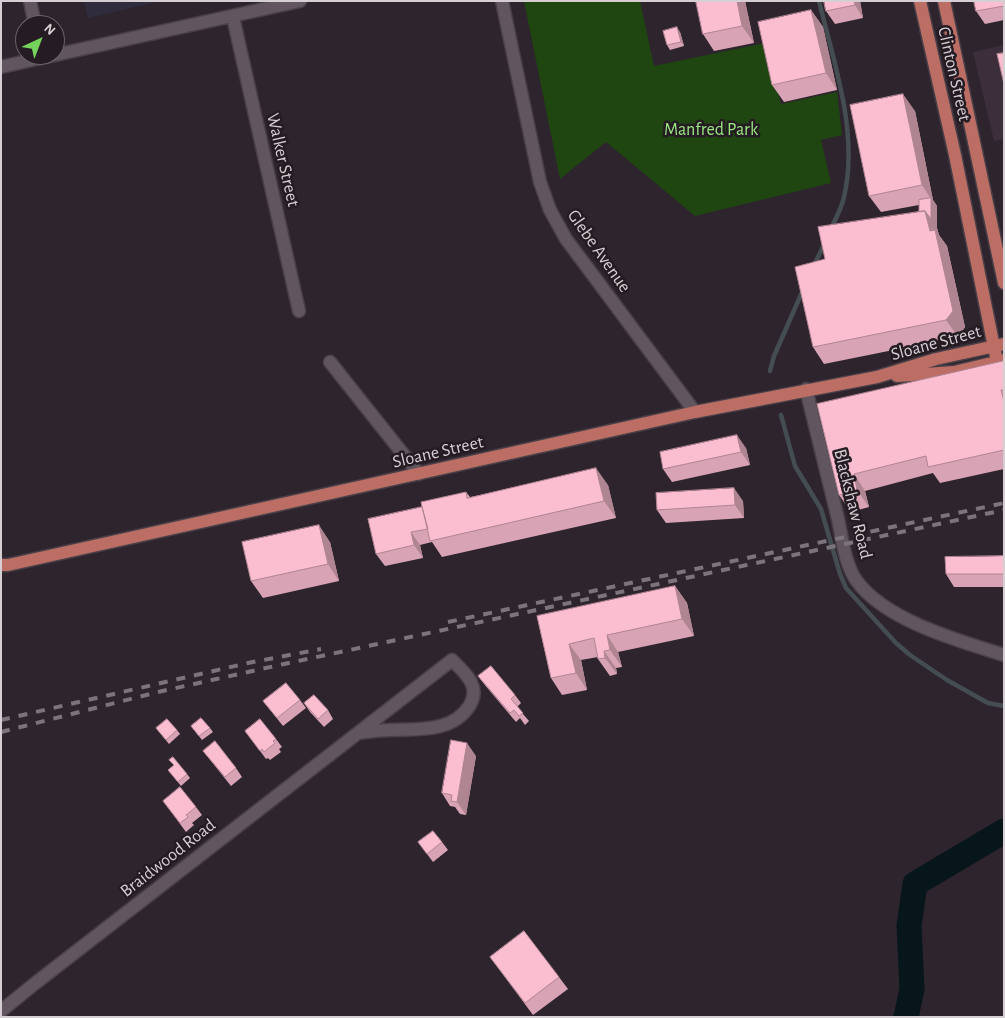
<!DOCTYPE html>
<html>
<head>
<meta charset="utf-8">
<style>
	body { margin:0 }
	#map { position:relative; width:1005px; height:1018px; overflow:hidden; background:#2e242d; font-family:"Alegreya Sans",sans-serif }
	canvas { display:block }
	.frame { position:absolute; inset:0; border:2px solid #d5cfd4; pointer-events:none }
	.north { position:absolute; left:15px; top:15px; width:50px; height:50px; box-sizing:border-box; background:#241b23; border:1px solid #6b636a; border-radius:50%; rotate:43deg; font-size:14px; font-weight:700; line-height:20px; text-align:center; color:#d5cfd4 }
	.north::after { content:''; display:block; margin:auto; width:18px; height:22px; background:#75d25b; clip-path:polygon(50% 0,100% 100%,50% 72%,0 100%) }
</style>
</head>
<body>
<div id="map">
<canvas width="1005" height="1018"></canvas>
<div class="frame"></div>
<div class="north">N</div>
</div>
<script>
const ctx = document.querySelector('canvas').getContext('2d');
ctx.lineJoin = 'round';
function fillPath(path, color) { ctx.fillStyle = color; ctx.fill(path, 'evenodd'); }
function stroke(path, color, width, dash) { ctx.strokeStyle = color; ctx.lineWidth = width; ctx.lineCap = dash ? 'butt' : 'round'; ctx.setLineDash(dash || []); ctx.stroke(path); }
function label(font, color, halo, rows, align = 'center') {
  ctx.font = font + ' "Alegreya Sans",sans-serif'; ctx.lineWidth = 5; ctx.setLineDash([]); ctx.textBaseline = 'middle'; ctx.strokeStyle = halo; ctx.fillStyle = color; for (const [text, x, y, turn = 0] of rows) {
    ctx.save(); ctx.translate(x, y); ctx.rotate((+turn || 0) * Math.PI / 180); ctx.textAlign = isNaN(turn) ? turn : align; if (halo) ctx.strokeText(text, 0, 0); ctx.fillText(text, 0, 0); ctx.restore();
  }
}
fillPath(new Path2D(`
	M1004 45V139L994 141 973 52Z`), '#3c2f3b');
fillPath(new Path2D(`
	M84 1H161L88 18Z`), '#2f2c3d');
fillPath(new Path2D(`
	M524 1H640L654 66 765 43 781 104 837 92 842 135 821 140 831 183 695 216 606 142 560 179Z`), '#1f4610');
stroke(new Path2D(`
	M819 1C834 63 859 133 844 197 842 208 835 219 831 229
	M814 265 825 243
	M770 371 774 356 803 290
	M781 415 795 466 821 509 840 574 846 588 896 643 910 655 947 680 988 703 1004 706`), '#444e52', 4.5);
stroke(new Path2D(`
	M906 1017 912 989 909 926 915 884 1004 831`), '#06161b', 25);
const minor = new Path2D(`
	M30 1 35 25
	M502 1 540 182 550 210 566 239 695 412
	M233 17 299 311
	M55 55 300 1
	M1 67 54 55
	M330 362 419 474
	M1 1011 33 985 452 660C465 673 481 686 470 705 453 733 417 729 389 730 378 730 368 732 358 733`);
const tertiary = new Path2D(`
	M806 389C817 432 827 476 838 519 842 538 845 564 856 580 884 620 959 641 1004 655`);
const primary = new Path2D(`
	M920 1 955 155 997 362
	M944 1 1004 283
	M897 376 954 372 1004 360
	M1 565H8L695 412 877 377 936 359 1004 344`);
stroke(minor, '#483f47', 15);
stroke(tertiary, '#483f47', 15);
stroke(primary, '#483f47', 15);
stroke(minor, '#615660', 12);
stroke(tertiary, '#615660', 12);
stroke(primary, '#bc6e65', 12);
stroke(new Path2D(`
	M448 622 1004 503
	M1 720 248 663 321 649
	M1 732 158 692 284 664 1004 510`), '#7c747b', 4, [9, 9]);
fillPath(new Path2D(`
	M696 1H745L754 43 714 51 703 34Z
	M860 1 863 18 835 24 826 11Z
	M1004 1V20L985 24 976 11Z
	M811 10 823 27 837 90 784 102 772 85Z
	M680 32 684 46 670 50 667 45Z
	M915 111 933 200 937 206V228L939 235 947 246 965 327 958 337 824 364 813 347 825 259 919 212V205L881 212 869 196Z
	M1004 361V469L940 483 933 473 865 491 869 507 851 512 839 495 817 404Z
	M746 448 750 465 672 482 663 469Z
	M608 485 616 518 442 557 432 542 420 545 423 558 385 566 376 554 422 507 466 492 470 497Z
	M743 501 744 518 666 523 657 510Z
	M330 542 339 581 263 598 251 581Z
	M1004 556V587H954L946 574Z
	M675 586 687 603 694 636 618 652 622 667 616 668 617 674 610 676 598 659V657L581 660 587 690 562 695 551 678 537 616Z
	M478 676 515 695 521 703 517 707 529 721 525 725 520 718 516 722 484 684Z
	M300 700 306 708 283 726 263 701Z
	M304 703 328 710 333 719 324 727 310 712Z
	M191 726 210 728 213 732 202 740Z
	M156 728 177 730 180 734 169 744Z
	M245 731 276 739 282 747 279 749 281 752 270 760 268 758 266 759Z
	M203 751 236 768 242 777 231 786Z
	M476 756 466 815 460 814 455 807 450 806 442 793Z
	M168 770 187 774 190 778 181 786Z
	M163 801 196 807 202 815 192 823 194 825 186 832Z
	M418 842H442L448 850 433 862Z
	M490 957 559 977 568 989 533 1015Z`), '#d8a3b4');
fillPath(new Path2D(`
	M737 1H745L754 43 742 26Z
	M854 1H860L863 18 855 5Z
	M811 10 823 27 837 90 826 73Z
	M677 27 680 32 684 46 681 42Z
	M903 94 915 111 933 200 937 206V228L939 235 947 246 965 327 958 337 946 320 930 231 925 211 931 199 922 185Z
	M737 435 746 448 750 465 741 452Z
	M596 468 608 485 616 518 604 501Z
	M854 474 865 491 869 507 857 490Z
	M734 488 743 501 744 518 735 505Z
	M319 525 330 542 339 581 328 564Z
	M411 532 420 545 423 558 414 545Z
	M675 586 687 603 694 636 682 619Z
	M607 635 618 652 622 667 610 650Z
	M569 644 581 660 587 690 576 673Z
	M604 651 616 668 617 674 605 658Z
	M467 743 476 756 466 815 457 802Z`), '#b08592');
const building = new Path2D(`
	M696 1H737L742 26 703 34Z
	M824 1H854L855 5 826 11Z
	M974 1H1004V6L976 11Z
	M811 10 826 73 772 85 758 22Z
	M677 27 681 42 667 45 663 31Z
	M1004 53V84L997 54Z
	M903 94 922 185 869 196 850 105Z
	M931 198V219L925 211 919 212V200Z
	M925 211 930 231 935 230 953 311 946 320 813 347 795 267 825 259 818 227Z
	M1004 361V390H1001L1004 401V450L928 467 926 456 854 474 857 490 839 495 817 404Z
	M737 435 741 452 663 469 660 452Z
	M596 468 604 501 430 541 421 502 466 492 467 498Z
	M734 488 735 505 657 510 656 493Z
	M422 507 428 529 411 532 414 545 376 554 368 519Z
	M319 525 328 564 251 581 242 542Z
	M1004 556V574H946L945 557Z
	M675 586 682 619 607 635 610 650 604 651 605 658 598 659 594 638 569 644 576 673 551 678 537 616Z
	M491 666 515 695 511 699 523 713 519 716 514 710 510 713 478 676Z
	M286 683 300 700 277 718 263 701Z
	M314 695 328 710 318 719 304 703Z
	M201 718 210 728 199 736 191 726Z
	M167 719 177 730 166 740 156 728Z
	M260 719 276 739 273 741 275 743 264 752 262 749 260 751 245 731Z
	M451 740 467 743 457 802 451 801 452 795 442 793Z
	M215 741 236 768 225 777 203 751Z
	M173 757 187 774 178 782 168 770 174 765 169 760Z
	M180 787 196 807 186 815 188 817 180 823 163 801Z
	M433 831 442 842 427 854 418 842Z
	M524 931 559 977 525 1003 490 957Z`);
fillPath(building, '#fbbed1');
stroke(building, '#b08592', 1);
label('18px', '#d5cfd4', '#241b23', [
	["Clinton Street",954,74,77],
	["Walker Street",283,160,77],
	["Glebe Avenue",599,251,55],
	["Sloane Street",936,343,-15],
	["Sloane Street",438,452,-13],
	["Blackshaw Road",853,504,76],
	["Braidwood Road",168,858,-38]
]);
label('18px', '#99e781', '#241b23', [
	["Manfred Park",711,130]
]);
</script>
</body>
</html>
